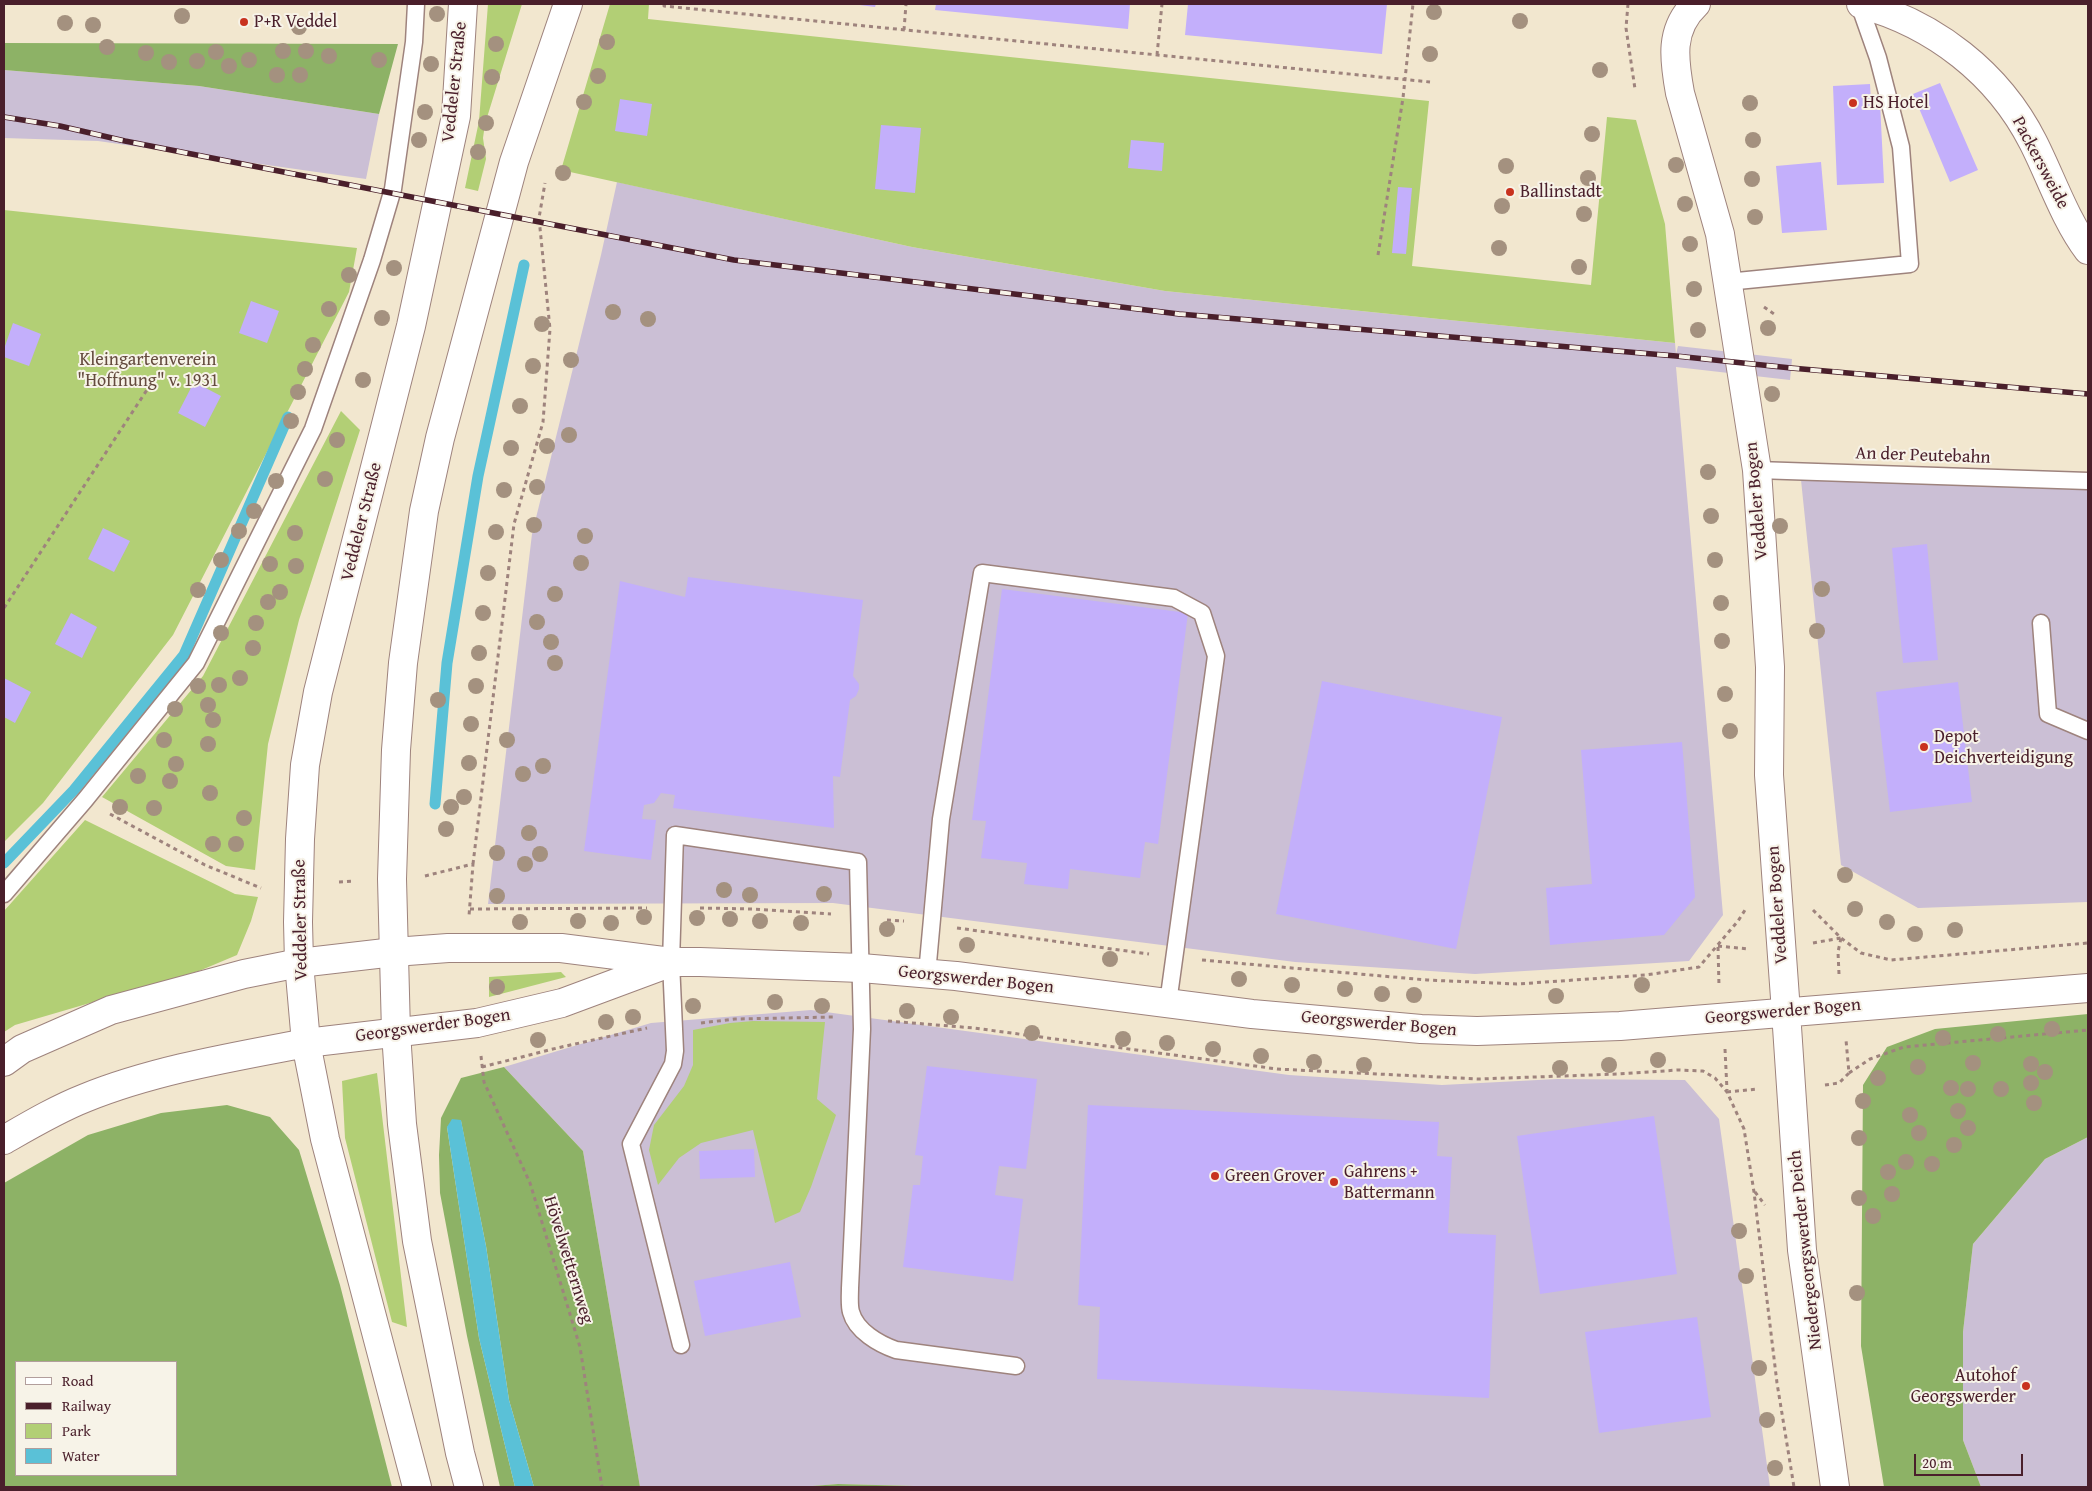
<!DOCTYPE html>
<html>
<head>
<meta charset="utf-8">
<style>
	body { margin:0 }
	#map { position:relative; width:2092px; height:1491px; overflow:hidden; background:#f2e7cf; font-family:"Gentium Book Plus",serif }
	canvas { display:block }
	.frame { position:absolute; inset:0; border:5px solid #4a1f2b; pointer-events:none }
	.legend { position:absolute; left:15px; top:1361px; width:162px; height:115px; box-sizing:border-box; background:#f7f3e8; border:1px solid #b29e9c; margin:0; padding:6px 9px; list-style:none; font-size:15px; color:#4a1f2b }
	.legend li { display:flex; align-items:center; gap:10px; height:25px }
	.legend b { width:25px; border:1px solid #b29e9c }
	.scale { position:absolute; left:1914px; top:1454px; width:109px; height:22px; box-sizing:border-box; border:2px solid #4a1f2b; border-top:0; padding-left:6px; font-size:15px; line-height:18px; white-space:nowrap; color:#4a1f2b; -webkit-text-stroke:4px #f7f3e8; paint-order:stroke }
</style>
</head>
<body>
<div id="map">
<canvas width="2092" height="1491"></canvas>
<div class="frame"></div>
<ul class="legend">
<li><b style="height:6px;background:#fff"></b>Road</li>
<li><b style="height:6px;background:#4a1f2b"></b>Railway</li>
<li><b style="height:14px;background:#b2cf75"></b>Park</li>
<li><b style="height:14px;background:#5ac1d7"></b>Water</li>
</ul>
<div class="scale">20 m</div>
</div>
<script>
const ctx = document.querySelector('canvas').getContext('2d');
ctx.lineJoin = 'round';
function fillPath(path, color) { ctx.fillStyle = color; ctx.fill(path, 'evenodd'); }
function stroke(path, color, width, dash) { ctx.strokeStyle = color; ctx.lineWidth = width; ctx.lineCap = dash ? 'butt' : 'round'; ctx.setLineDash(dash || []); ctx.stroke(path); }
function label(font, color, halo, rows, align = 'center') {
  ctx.font = font + ' "Gentium Book Plus",serif'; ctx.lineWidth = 4; ctx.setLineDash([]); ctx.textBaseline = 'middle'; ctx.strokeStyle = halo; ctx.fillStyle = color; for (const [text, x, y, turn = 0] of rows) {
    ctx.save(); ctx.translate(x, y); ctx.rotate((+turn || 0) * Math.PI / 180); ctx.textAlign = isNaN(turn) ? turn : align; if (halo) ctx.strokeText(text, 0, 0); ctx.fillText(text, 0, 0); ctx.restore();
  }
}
fillPath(new Path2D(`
	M4 70 199 86 379 114 366 179 98 141 4 138Z
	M617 182 912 247 1165 291 1675 343 1676 354 1678 346 1792 359 1790 380 1676 367 1723 915 1689 961 1475 974 1295 962 833 903 488 904 532 534 601 255Z
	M1801 480 2088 490V902L1918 908 1841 865Z
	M811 1010 1289 1075 1442 1085 1557 1079 1685 1080 1719 1119 1770 1487H952L838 1484 800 1487H640L583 1151 504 1067 651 1023Z
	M2088 1137V1487H1981L1963 1440V1332L1973 1244 2045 1159Z`), '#cbbfd5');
fillPath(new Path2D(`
	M488 4H522L485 124 483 138 486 159 478 191 465 188 479 121Z
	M610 4H649L648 19 1429 101 1412 266 1591 285 1607 117 1636 120 1665 224 1675 343 1165 291 912 247 561 170Z
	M4 210 357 248 349 292 173 635 43 803 4 842Z
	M341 411 360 430 299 620 268 744 255 870 226 866 102 797 203 676Z
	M85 820 235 894 258 897 251 921 237 955 199 971 15 1025 4 1032V911Z
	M561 972 566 977 489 997V977Z
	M753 1021 825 1022 817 1099 836 1115 811 1187 800 1212 775 1223 753 1130 701 1143 679 1158 658 1185 649 1150 654 1125 684 1086 693 1065V1030L730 1023Z
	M377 1073 407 1327 392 1322 345 1138 342 1081Z`), '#b2cf75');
fillPath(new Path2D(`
	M4 43 398 44 379 114 199 86 4 70Z
	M2088 1014V1137L2045 1159 1973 1244 1963 1332V1440L1981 1487H1884L1861 1346 1863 1085 1887 1047 1935 1029Z
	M504 1067 583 1151 640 1487H534L509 1400 486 1246 461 1121 447 1127 479 1338 515 1487H500L467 1336 440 1193 439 1155 441 1118 461 1078Z
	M227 1105 270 1117 299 1150 340 1285 392 1487H4V1183L88 1135 161 1113ZM176 1362V1475H16V1362Z
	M838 1484 952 1487H800Z`), '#8db266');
fillPath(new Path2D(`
	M452 1119 461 1120 486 1246 509 1400 534 1487H515L479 1338 447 1127Z`), '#5ac1d7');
stroke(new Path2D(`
	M435 804 447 663 478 476 524 265
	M4 863 74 790 184 655 288 417`), '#5ac1d7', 11);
fillPath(new Path2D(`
	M852 4H876L875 7Z
	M936 4H1130L1128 29 935 10Z
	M1188 4H1387L1382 54 1185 35Z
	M1940 83 1978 170 1950 182 1913 94Z
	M1870 84 1871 103H1880L1884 183 1837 185 1833 86Z
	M620 99 652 104 647 136 615 131Z
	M881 125 921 128 915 193 875 189Z
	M1131 140 1164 143 1162 171 1128 168Z
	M1821 162 1827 230 1782 233 1776 166Z
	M1398 187 1412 188 1406 254 1392 253Z
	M251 301 279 311 267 343 239 333Z
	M13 323 41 334 29 366 4 357V349Z
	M194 382 221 396 205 427 178 413Z
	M103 528 130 541 114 572 88 559Z
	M1927 544 1938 660 1903 663 1892 548Z
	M688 577 863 600 853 676 859 684V689L856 696 850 700 840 777 833 776 834 828 673 808 675 795 661 793 654 803 644 805 642 819 656 820 651 860 584 851 620 581 685 597Z
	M1002 589 1188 613 1158 844 1145 842 1140 878 1070 869 1068 889 1024 884 1027 863 981 858 986 821 972 820Z
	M71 613 97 627 82 658 55 644Z
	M4 678 31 692 15 723 4 717Z
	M1322 681 1502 717 1456 949 1276 914Z
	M1958 682 1972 802 1890 812 1876 692Z
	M1682 742 1695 897 1664 935 1550 945 1546 888 1592 884 1581 750Z
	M927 1066 1037 1079 1026 1169 999 1166 995 1195 1023 1199 1013 1281 903 1267 913 1185H920L923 1156 915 1155Z
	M1088 1105 1439 1122 1437 1156 1452 1157 1448 1233 1496 1235 1489 1398 1097 1379 1100 1307 1078 1305Z
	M1654 1116 1677 1274 1540 1294 1517 1136Z
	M754 1149 755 1177 700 1179 699 1151Z
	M790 1262 801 1317 705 1336 694 1281Z
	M1697 1317 1711 1417 1599 1433 1585 1332Z`), '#c3affb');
const service = new Path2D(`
	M1727 282 1910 264 1901 147 1878 58 1859 4
	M1757 470 2088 481
	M2041 623 2048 714 2088 731
	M4 894 85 800 196 663 313 429 372 260 393 189 414 42 416 4
	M927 974 941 819 982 573 1174 598 1202 613 1216 656 1168 1003
	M681 1345 631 1144 673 1064 675 1051 671 962 675 835 858 862 862 1029 850 1288C850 1295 849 1305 851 1312 856 1331 879 1344 896 1350L1016 1366`);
const minor = new Path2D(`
	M1696 4C1669 29 1674 60 1680 93L1720 234 1757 470 1770 667 1769 775 1786 1012
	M1861 4C1934 24 1998 73 2033 142 2050 175 2065 220 2088 250`);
const tertiary = new Path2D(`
	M299 963 394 952 448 948H561L671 962H700L861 968 956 976 1252 1014 1421 1029 1477 1031 1620 1026 2088 988
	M1786 1012 1802 1250 1835 1487
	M306 1043 477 1023 562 1003 667 964`);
const secondary = new Path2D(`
	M396 1032 392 879 396 750 403 663 424 511 440 438 514 162 568 4
	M306 1043 299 963 298 922 300 839 305 765 318 692 411 326 456 116 463 4`);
const trunk = new Path2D(`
	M396 1032 402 1124 417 1241 460 1453 469 1487
	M4 1062 22 1049 111 1010 244 974 299 963
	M4 1140C30 1125 57 1109 85 1098 154 1070 233 1057 306 1043L325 1139 417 1487`);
stroke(service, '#9e837d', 19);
stroke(minor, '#9e837d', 30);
stroke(tertiary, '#9e837d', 30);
stroke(secondary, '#9e837d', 30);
stroke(trunk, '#9e837d', 30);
stroke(new Path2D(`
	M664 4V6L1430 82
	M1628 4 1626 28 1635 89
	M904 30 906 4
	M1157 55 1162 4
	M1378 255 1403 98 1413 4
	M1764 307 1774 314
	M4 608 160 370
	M110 814 205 865 261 888
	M473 864 514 524 543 422 550 329 539 218 545 183
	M425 876 473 864 469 916
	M339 882 355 881
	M700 908 754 909 831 914
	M470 909 647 908
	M1813 910 1841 938 1861 953 1891 960 2088 943
	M887 920 904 921
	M957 928 1149 954
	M1813 943 1841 938
	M1718 946 1749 949
	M1718 947 1719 986
	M1202 960 1427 980 1517 984 1646 975 1699 967 1738 921 1745 910
	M1839 974 1838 952 1841 938
	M888 1021 974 1028 1277 1069 1479 1079 1618 1074 1678 1070 1703 1071 1715 1078 1727 1092 1744 1129 1754 1192 1777 1383 1794 1487
	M701 1023 735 1019 834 1017
	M1725 1049 1727 1090
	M481 1056 484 1082 530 1183 580 1347 602 1487
	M482 1067 557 1048 647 1028
	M1849 1073 1870 1059 1904 1047 2088 1030
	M1825 1085 1839 1083 1849 1073 1846 1040
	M1727 1092 1758 1089
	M1755 1192 1765 1205`), '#9e837d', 3, [4, 4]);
stroke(service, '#fff', 16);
stroke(minor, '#fff', 28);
stroke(tertiary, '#fff', 28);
stroke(secondary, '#fff', 28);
stroke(trunk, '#fff', 28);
const rail = new Path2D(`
	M4 117 60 126 125 141 734 260 1179 314 1676 356 1791 368 2088 394`);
stroke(rail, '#4a1f2b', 5.5);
stroke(rail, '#f7f3e8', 4, [11]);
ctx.fillStyle = '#a4917f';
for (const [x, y] of [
	[1434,12],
	[437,14],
	[182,16],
	[1520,21],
	[65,23],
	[93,25],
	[299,27],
	[607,42],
	[496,44],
	[107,47],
	[283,51],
	[306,51],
	[216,52],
	[146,53],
	[1430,54],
	[329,56],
	[249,60],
	[379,60],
	[197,61],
	[169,62],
	[431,64],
	[229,66],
	[1600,70],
	[277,75],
	[300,75],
	[598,76],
	[492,77],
	[584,102],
	[1750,103],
	[425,112],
	[486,123],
	[1592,134],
	[419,140],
	[1753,140],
	[478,152],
	[1676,165],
	[1506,166],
	[563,173],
	[1588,178],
	[1752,179],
	[1685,204],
	[1502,206],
	[1584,214],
	[1755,217],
	[1690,244],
	[1499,248],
	[1579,267],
	[394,268],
	[349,275],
	[1694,289],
	[329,309],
	[613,312],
	[382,318],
	[648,319],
	[542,324],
	[1768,328],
	[1698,330],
	[313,345],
	[571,360],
	[533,366],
	[305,369],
	[363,380],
	[298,392],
	[1772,394],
	[520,406],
	[291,421],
	[569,435],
	[337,440],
	[547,446],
	[511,448],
	[1708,472],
	[325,479],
	[276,481],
	[537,487],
	[504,490],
	[254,511],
	[1711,516],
	[534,525],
	[1780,526],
	[239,531],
	[496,532],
	[295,533],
	[585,536],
	[221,560],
	[1715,560],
	[581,563],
	[270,564],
	[296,566],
	[488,573],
	[1822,589],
	[198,590],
	[280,592],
	[555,594],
	[268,602],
	[1721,603],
	[483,613],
	[537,622],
	[256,623],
	[1817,631],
	[221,633],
	[1722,641],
	[551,642],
	[253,648],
	[479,653],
	[555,663],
	[240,678],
	[219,685],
	[198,686],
	[476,686],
	[1725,694],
	[438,700],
	[208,705],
	[175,709],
	[213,720],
	[471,724],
	[1730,731],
	[164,740],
	[507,740],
	[208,744],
	[469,763],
	[176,764],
	[543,766],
	[523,774],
	[138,776],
	[170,781],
	[210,793],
	[464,797],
	[120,807],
	[451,807],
	[154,808],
	[244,818],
	[446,829],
	[529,833],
	[213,844],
	[236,844],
	[497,853],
	[540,854],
	[525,864],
	[1845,875],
	[724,890],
	[824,894],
	[750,895],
	[497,896],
	[1855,909],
	[644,917],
	[697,918],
	[730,919],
	[578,921],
	[760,921],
	[520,922],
	[1887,922],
	[611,923],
	[801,923],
	[887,929],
	[1955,930],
	[1915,934],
	[967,945],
	[1110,959],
	[1239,979],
	[1292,985],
	[1642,985],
	[497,987],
	[1345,989],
	[1382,994],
	[1414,995],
	[1556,996],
	[775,1002],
	[693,1006],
	[822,1006],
	[907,1011],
	[633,1017],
	[951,1017],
	[606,1022],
	[2052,1029],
	[1032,1033],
	[1998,1034],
	[1943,1038],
	[1123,1039],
	[538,1040],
	[1167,1043],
	[1213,1049],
	[1261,1056],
	[1658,1060],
	[1314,1062],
	[1973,1063],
	[2031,1064],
	[1364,1065],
	[1609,1065],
	[1918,1067],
	[1560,1068],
	[2045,1072],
	[1878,1078],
	[2031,1083],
	[1951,1088],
	[1968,1089],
	[2001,1089],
	[1863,1101],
	[2034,1103],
	[1958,1111],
	[1910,1115],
	[1968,1128],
	[1919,1133],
	[1859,1138],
	[1954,1145],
	[1906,1162],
	[1932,1164],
	[1888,1172],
	[1892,1194],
	[1859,1198],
	[1873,1216],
	[1739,1231],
	[1746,1276],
	[1857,1293],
	[1759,1368],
	[1767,1420],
	[1775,1468]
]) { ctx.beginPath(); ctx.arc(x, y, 8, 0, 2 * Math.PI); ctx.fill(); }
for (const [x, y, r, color] of [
	[244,22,5,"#c8321e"],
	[1853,103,5,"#c8321e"],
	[1510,192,5,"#c8321e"],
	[1924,747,5,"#c8321e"],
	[1215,1176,5,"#c8321e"],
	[1334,1182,5,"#c8321e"],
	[2026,1386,5,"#c8321e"]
]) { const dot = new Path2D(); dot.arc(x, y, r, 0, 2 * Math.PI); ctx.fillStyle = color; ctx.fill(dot); stroke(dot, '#f7f3e8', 2); }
label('18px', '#4a1f2b', '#f7f3e8', [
	["P+R Veddel",254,22],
	["HS Hotel",1863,103],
	["Ballinstadt",1520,192],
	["Depot",1934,737],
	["Deichverteidigung",1934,758],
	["Gahrens +",1344,1172],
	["Battermann",1344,1193],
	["Green Grover",1225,1176],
	["Autohof",2016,1376,"right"],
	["Georgswerder",2016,1397,"right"]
], 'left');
label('18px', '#4a1f2b', '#f7f3e8', [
	["Veddeler Straße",455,82,-84],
	["Packersweide",2040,163,62],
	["An der Peutebahn",1923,456,2],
	["Veddeler Bogen",1757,501,-95],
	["Veddeler Straße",362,522,-76],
	["Veddeler Bogen",1778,905,-94],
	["Veddeler Straße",301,920,-91],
	["Georgswerder Bogen",976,980,6],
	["Georgswerder Bogen",1783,1012,-5],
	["Georgswerder Bogen",1379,1024,5],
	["Georgswerder Bogen",433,1026,-8],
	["Niedergeorgswerder Deich",1806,1250,-96],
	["Hövelwetternweg",568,1260,73]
]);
label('18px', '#644b3e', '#f7f3e8', [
	["Kleingartenverein",148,360],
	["\"Hoffnung\" v. 1931",148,381]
]);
</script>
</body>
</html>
